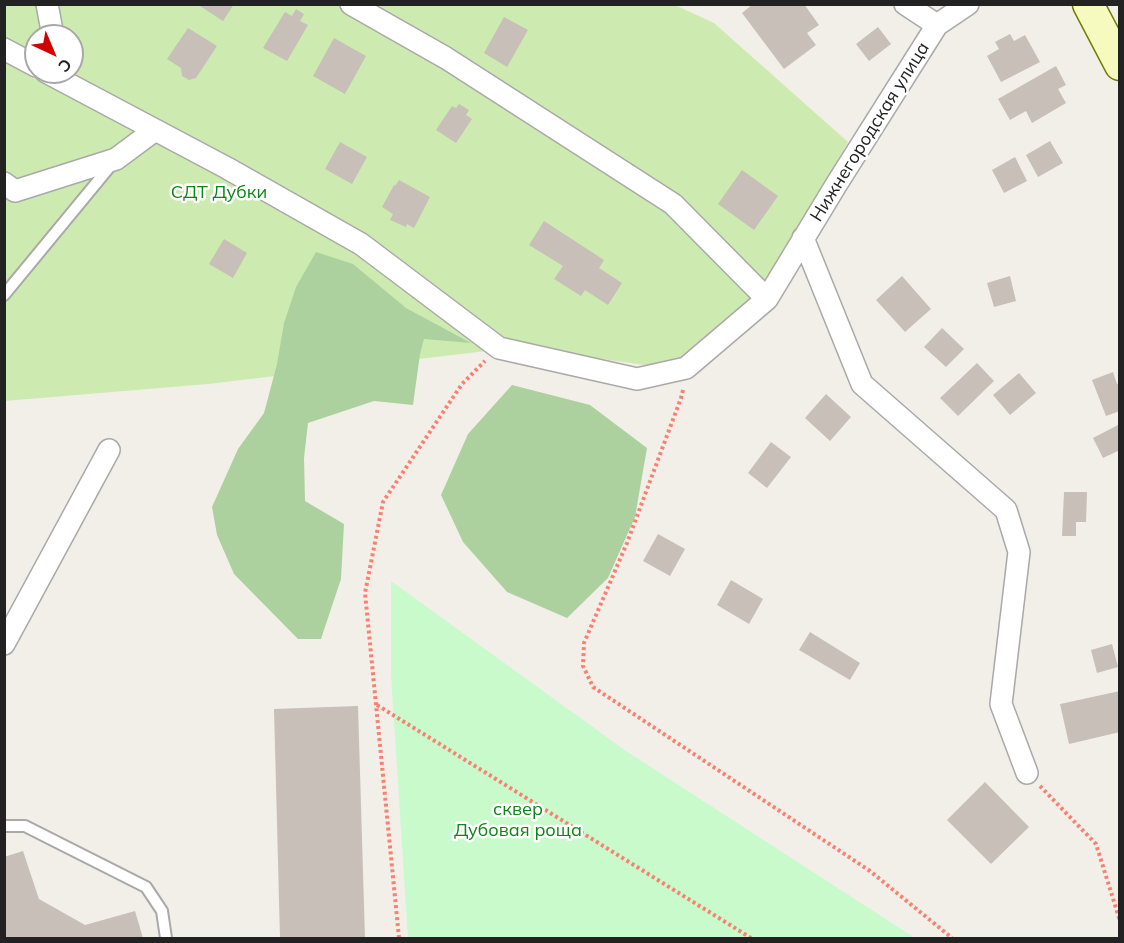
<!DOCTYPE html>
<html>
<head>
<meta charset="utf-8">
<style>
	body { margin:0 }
	#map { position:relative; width:1124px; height:943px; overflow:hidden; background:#f2efe9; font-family:Mulish,sans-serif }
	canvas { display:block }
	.frame { position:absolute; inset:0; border:6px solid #222; pointer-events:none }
	.north { position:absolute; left:24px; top:24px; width:60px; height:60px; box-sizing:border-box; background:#fff; border:2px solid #a7a7a7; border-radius:50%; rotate:136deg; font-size:16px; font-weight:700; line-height:24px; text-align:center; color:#222 }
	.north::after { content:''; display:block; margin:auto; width:21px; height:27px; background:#d40000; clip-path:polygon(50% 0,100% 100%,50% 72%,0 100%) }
</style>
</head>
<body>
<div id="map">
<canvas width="1124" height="943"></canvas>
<div class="frame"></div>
<div class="north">С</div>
</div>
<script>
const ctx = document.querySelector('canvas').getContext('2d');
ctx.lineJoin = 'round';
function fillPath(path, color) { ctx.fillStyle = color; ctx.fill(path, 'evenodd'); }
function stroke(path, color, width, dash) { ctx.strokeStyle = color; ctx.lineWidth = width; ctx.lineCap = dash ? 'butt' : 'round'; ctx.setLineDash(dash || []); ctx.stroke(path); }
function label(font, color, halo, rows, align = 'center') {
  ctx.font = font + ' Mulish,sans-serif'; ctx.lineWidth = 5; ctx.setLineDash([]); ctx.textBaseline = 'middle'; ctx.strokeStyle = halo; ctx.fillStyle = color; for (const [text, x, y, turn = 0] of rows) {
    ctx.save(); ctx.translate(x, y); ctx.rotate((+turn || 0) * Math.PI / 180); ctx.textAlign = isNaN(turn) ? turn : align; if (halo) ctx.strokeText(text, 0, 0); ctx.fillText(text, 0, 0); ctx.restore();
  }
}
fillPath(new Path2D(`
	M5 5H675L714 23 848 142 769 283 757 300 665 368 520 347 208 384 5 401ZM36 36H72V72H36Z`), '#cdebb0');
fillPath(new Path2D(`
	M316 252 353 264 406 308 471 343 424 339 420 354 413 405 374 401 308 423 304 458 305 501 344 524 341 579 321 639H298L234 574 217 535 212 507 238 449 264 413 277 364 284 323 296 287Z
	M512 385 590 405 647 448 635 517 608 578 567 618 507 592 463 542 441 495 468 434Z`), '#add19e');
fillPath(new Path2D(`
	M391 581 626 751 915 938H408L391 675Z`), '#c8facc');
fillPath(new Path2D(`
	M201 4H234L223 21 200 6Z
	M753 4H804L819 25 807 33 816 45 784 69 742 13Z
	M296 9 304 14 300 21 308 25 287 61 263 48 285 12 292 16Z
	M504 17 528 30 507 67 484 53Z
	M878 27 891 44 869 61 856 44Z
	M188 28 217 46 196 78 189 80 182 76 181 68 167 59Z
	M1010 34 1014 41 1025 35 1040 62 1001 82 987 56 999 49 995 42Z
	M334 38 366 56 345 94 313 76Z
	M1056 66 1066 85 1058 89 1066 103 1032 123 1026 111 1010 120 998 99Z
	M459 104 469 110 466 115 472 119 456 143 436 130 452 106 456 108Z
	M1050 141 1063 163 1038 177 1026 155Z
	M340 142 367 157 352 184 325 169Z
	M1015 157 1027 181 1004 193 992 170Z
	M742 170 778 196 754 230 718 204Z
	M399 180 430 197 414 228 407 224 406 227 390 220 393 214 382 207 394 185 395 186Z
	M544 221 604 260 599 268 622 283 608 305 585 290 581 296 554 279 563 266 529 245Z
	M224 239 247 253 233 278 209 264Z
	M902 276 931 309 905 332 876 300Z
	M1010 276 1016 301 994 307 987 283Z
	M942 328 964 349 946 367 924 347Z
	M977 363 994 381 958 416 940 398Z
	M1113 372 1117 384 1120 383V411L1106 416 1092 380Z
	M1019 373 1036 393 1010 415 993 395Z
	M826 394 851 417 830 441 805 418Z
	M1120 424V450L1103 458 1093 438Z
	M771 442 791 457 767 488 748 473Z
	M1064 492H1087L1086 522H1076V536H1062Z
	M658 534 685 549 670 576 643 561Z
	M731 580 763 599 749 624 717 605Z
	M810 632 860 663 850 680 799 650Z
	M1112 644 1118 667 1097 673 1091 650Z
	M1120 691V732L1069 744 1060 704Z
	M358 706 365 938H280L274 709Z
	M985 782 1029 827 991 864 947 820Z
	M23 851 39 899 85 925 135 911 143 938H4V857Z`), '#c7bfb8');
const lane = new Path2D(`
	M4 295 112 164
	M4 826H25L146 887 162 911 166 938`);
const street = new Path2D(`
	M47 4 53 36
	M351 4 446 58 673 204 767 299
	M905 4 937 25 968 4
	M4 49 36 66
	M46 72 227 168 361 244 499 348 637 379 686 368 767 299 836 185 937 25
	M4 183 15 191 116 159 155 130
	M803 238 862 384 1006 510 1019 552 1001 704 1027 773
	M4 644 109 450`);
const secondary = new Path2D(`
	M1088 4 1120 65`);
stroke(lane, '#a9a9a9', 14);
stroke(street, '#a9a9a9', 24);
stroke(secondary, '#707d05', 33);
stroke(new Path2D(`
	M683 390 681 398 627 543 584 643 583 666 593 687 870 871 952 938
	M377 705 751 938
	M1040 786 1096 844 1120 921
	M399 938 365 593 383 502 462 384 485 361`), '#fa8072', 4, [3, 3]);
stroke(lane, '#fff', 10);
stroke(street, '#fff', 21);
stroke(secondary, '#f7fabf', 30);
label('18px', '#222', '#fff', [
	["Нижнегородская улица",870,132,-58]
]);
label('18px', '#0c8416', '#fff', [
	["СДТ Дубки",219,193],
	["сквер",518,810],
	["Дубовая роща",518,831]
]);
</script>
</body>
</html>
